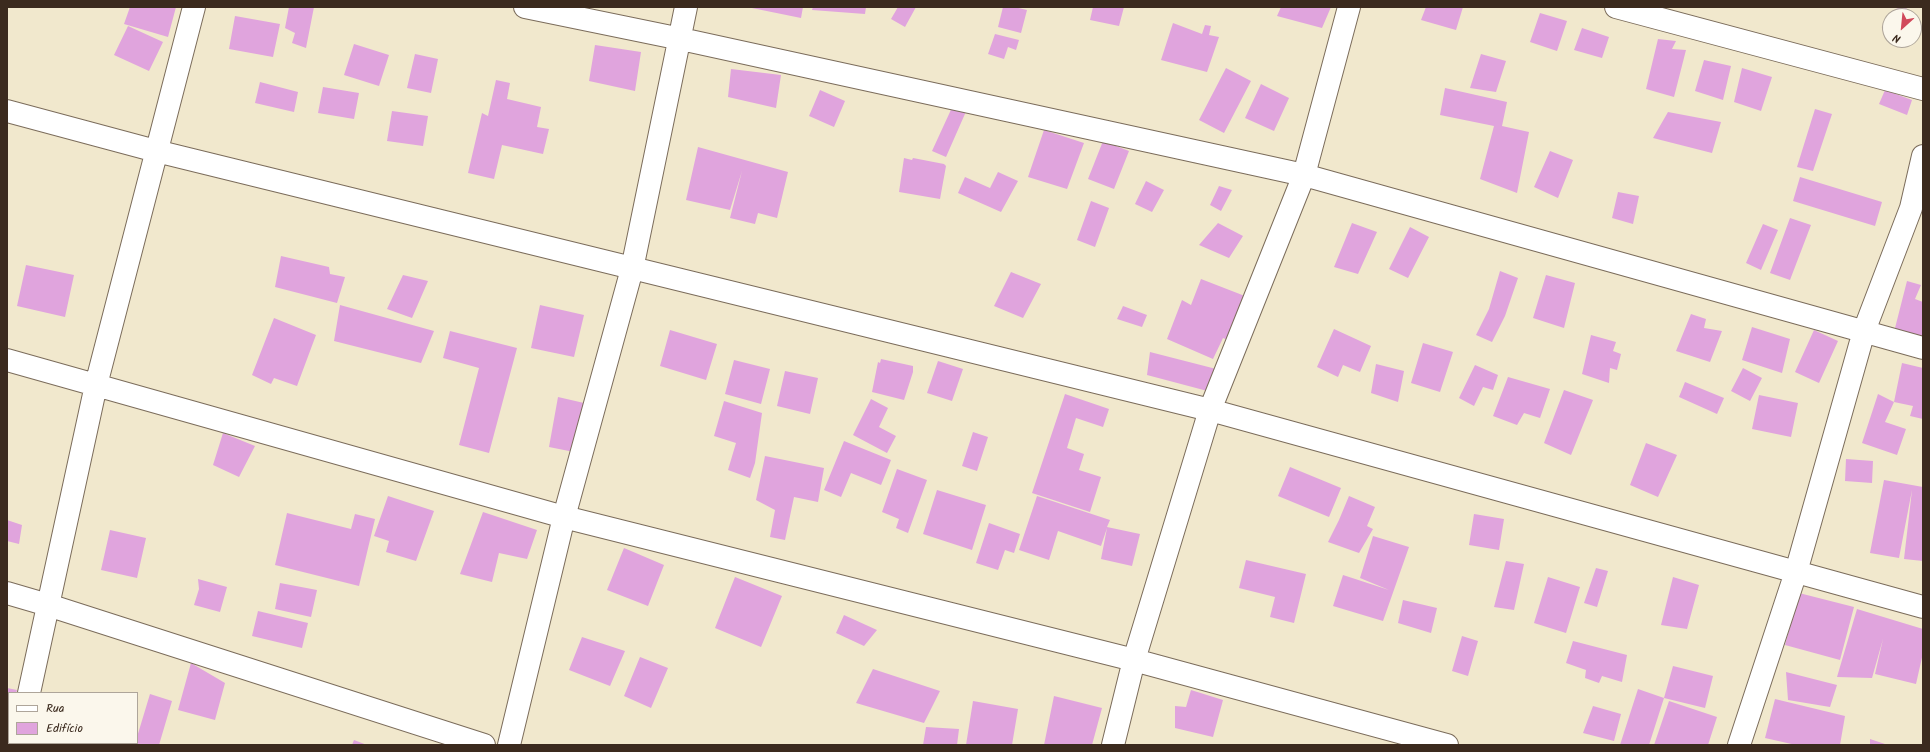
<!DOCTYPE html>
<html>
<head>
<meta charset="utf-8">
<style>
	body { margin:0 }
	#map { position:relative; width:1930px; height:752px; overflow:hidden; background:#f1e8cd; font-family:Kalam,sans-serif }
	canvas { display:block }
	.frame { position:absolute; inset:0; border:8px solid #3b2a1e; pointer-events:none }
	.legend { position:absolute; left:8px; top:692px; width:130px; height:52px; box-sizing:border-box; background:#fbf7ec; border:1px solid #aea59a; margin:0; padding:5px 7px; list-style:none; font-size:12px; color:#3b2a1e }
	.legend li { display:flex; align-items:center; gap:8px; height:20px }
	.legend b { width:20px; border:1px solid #aea59a }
	.north { position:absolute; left:1882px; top:8px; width:40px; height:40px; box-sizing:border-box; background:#fbf7ec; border:1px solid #aea59a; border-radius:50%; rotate:207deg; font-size:11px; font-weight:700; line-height:16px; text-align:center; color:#3b2a1e }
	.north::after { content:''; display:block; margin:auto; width:14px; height:18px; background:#d1495b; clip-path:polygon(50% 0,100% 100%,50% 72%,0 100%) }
</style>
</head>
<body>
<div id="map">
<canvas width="1930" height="752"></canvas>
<div class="frame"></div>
<ul class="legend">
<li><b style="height:5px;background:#fff"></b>Rua</li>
<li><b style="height:11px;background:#e0a4dd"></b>Edifício</li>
</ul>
<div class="north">N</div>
</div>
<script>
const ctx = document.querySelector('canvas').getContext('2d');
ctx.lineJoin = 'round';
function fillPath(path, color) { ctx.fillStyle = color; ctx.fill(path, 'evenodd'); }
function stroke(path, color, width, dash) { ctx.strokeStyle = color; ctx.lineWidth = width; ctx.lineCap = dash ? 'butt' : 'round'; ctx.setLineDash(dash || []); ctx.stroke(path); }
fillPath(new Path2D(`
	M130 7H176L168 37 124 24Z
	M289 7H314L306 48 292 43 295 33 285 28Z
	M747 7H803L801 18Z
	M813 7H866L865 14 812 10Z
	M898 7H916L905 27 891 19Z
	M1003 7H1014L1027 10 1021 33 998 27Z
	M1093 7H1124L1119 26 1090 20Z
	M1281 7H1331L1322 28 1277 16Z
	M1426 7H1463L1456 30 1421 20Z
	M1894 7H1907L1905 12Z
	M1540 13 1567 21 1557 51 1530 42Z
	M235 16 280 24 273 57 229 49Z
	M1173 23 1202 34 1205 25 1211 26 1209 35 1219 37 1207 72 1161 60Z
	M128 26 163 42 149 71 114 55Z
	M1582 28 1609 37 1602 58 1574 50Z
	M995 34 1019 40 1016 50 1008 47 1004 59 988 54Z
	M1658 39 1676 41 1672 49 1686 50 1674 97 1646 89Z
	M354 44 389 55 379 86 344 75Z
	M595 45 641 52 635 91 589 81Z
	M415 54 438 59 431 93 407 88Z
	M1481 54 1506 61 1496 92 1470 88Z
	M1704 60 1731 66 1723 100 1695 91Z
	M1226 68 1251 81 1224 133 1199 120Z
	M1742 68 1772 77 1761 111 1734 102Z
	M731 69 781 75 776 108 728 97Z
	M496 80 510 83 507 99 541 107 537 127 549 129 543 154 502 145 494 179 468 173 482 113 488 116Z
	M260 82 298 92 294 112 255 103Z
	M1261 84 1289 98 1274 131 1245 118Z
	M323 87 359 93 354 119 318 113Z
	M1445 88 1507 102 1502 126 1529 132 1517 193 1480 179 1494 126 1440 115Z
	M820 90 845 101 834 127 809 116Z
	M1885 90 1912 100 1907 115 1879 104Z
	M955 101 968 107 946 157 932 151Z
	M1815 109 1832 114 1813 171 1797 167Z
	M392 111 428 116 423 146 387 141Z
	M1668 112 1721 122 1712 153 1653 138Z
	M1044 130 1084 143 1067 189 1028 177Z
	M1103 141 1129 151 1114 189 1088 179Z
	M698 147 788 172 777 218 758 213 755 224 730 218 742 171 730 210 686 200Z
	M1550 151 1573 160 1558 198 1534 187Z
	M904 158 912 160 913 158 944 164 946 166 940 199 899 192Z
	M998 172 1018 181 1001 212 958 193 965 177 990 188Z
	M1800 177 1882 202 1875 226 1793 201Z
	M1146 181 1164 190 1152 212 1135 204Z
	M1219 186 1232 190 1221 211 1210 205Z
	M1618 192 1639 196 1633 224 1612 218Z
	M1091 201 1109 208 1095 247 1077 240Z
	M1790 218 1811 225 1790 280 1770 273Z
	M1218 223 1243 236 1229 258 1199 245Z
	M1352 223 1377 232 1358 274 1334 267Z
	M1763 224 1778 230 1761 270 1746 263Z
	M1410 227 1429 237 1408 278 1389 269Z
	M281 256 329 267 330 274 345 277 337 303 275 287Z
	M26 265 74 275 65 317 17 306Z
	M1500 271 1518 278 1505 316 1492 342 1476 335 1489 309Z
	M1011 272 1041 284 1023 318 994 306Z
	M403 275 428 281 412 318 387 309Z
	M1546 275 1575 283 1564 328 1533 318Z
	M1201 279 1250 298 1233 342 1223 338 1213 359 1167 339 1182 300 1191 305Z
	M1907 281 1921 285 1915 299 1923 302V340L1894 332Z
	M340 305 434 331 421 363 334 341Z
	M540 305 584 315 574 357 531 348Z
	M1123 306 1147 315 1142 327 1117 319Z
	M1691 314 1706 319 1704 328 1722 331 1710 362 1676 351Z
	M274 318 316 335 297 386 274 378 271 384 252 375Z
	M1752 327 1790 339 1782 373 1742 360Z
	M1334 329 1371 346 1360 372 1343 365 1338 377 1317 367Z
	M670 330 717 344 706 380 660 366Z
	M1814 330 1838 341 1819 383 1795 372Z
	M450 331 517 348 489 453 459 445 479 368 443 358Z
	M1591 335 1616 342 1613 351 1621 354 1617 370 1610 368 1609 383 1582 374Z
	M1423 343 1453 352 1440 392 1411 383Z
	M1150 352 1224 371 1215 393 1147 375Z
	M881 359 913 366V372L904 400 872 392 878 362 880 363Z
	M734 360 770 369 761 404 725 394Z
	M938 361 963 369 952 401 927 393Z
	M1902 363 1923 368V419L1910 416 1913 406 1894 402Z
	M1376 364 1404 371 1398 402 1371 393Z
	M1475 365 1498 375 1493 390 1483 387 1474 406 1459 398Z
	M1743 368 1762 378 1750 401 1731 391Z
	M785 371 818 378 810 414 777 406Z
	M1508 377 1550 389 1540 418 1524 413 1517 425 1493 416Z
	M1685 382 1724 398 1717 414 1679 397Z
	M1564 390 1593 400 1571 455 1544 443Z
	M1065 394 1109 409 1103 427 1076 418 1067 448 1084 454 1079 470 1101 477 1090 512 1032 493Z
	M1878 394 1894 402 1885 422 1906 429 1897 455 1862 443Z
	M1759 395 1798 403 1791 437 1752 429Z
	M558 397 584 403 574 452 549 447Z
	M871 399 888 408 879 427 896 436 887 453 853 435Z
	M724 401 762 413 755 463 750 478 728 470 736 443 714 436Z
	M973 432 988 437 977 471 962 466Z
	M223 433 255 446 239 477 213 465Z
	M844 441 891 460 881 485 851 473 841 497 824 490Z
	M1646 443 1677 455 1658 497 1630 485Z
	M765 456 824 468 818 502 794 497 785 540 770 537 775 510 756 500Z
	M1846 459 1873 461 1872 483 1845 481Z
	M1290 467 1341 488 1329 517 1278 496Z
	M897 469 927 480 908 533 896 528 899 519 882 512Z
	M1884 480 1923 487V561L1904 559 1912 490 1899 558 1870 553Z
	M937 490 986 505 972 550 923 534Z
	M388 496 434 511 416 561 386 552 389 541 374 536Z
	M1037 496 1110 520 1107 527 1140 534 1132 566 1101 559 1107 528 1101 546 1058 531 1049 560 1019 550Z
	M1349 496 1375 507 1367 526 1373 529 1359 553 1328 542 1339 520Z
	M483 512 537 530 527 559 499 553 492 582 460 574Z
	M287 513 351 529 355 514 375 519 359 586 275 565Z
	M1474 514 1504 519 1499 550 1469 545Z
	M7 520 22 525 19 544 7 541Z
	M989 523 1020 534 1014 553 1005 550 998 570 976 563Z
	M110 530 146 538 137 578 101 570Z
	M1373 536 1409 547 1383 621 1333 606 1343 575 1389 590 1360 578Z
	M624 548 664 565 648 606 607 590Z
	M1246 560 1306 574 1294 623 1270 617 1275 597 1239 588Z
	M1506 561 1524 564 1514 610 1494 607Z
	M1596 568 1608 571 1597 607 1584 603Z
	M735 577 782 596 761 647 715 628Z
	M1548 577 1580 587 1566 633 1534 623Z
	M1673 577 1699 585 1687 629 1661 625Z
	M198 579 227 587 220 612 194 605 199 589Z
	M280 583 317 590 311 617 275 609Z
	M1799 593 1854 607 1840 660 1785 645Z
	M1403 600 1437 608 1431 633 1398 623Z
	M1857 609 1923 629V653L1916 684 1875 674 1883 639 1872 678 1837 677Z
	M258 611 308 623 302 648 252 636Z
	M844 615 877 630 864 646 836 633Z
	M1462 636 1478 641 1468 676 1452 671Z
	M582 637 625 651 610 686 569 670Z
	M1573 641 1627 655 1622 682 1602 676 1599 683 1585 678 1586 670 1566 663Z
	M640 657 668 668 651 708 624 696Z
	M191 663 225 683 215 720 178 710Z
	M1673 666 1713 676 1705 708 1664 698Z
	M873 669 940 691 924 723 856 703Z
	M1786 672 1837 685 1830 707 1788 700Z
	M7 688 17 690 16 693H9V729L7 728Z
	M1638 689 1664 698 1649 745H1620Z
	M1191 690 1223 700 1213 737 1175 728V706L1186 707Z
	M150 694 172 701 159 745H135L137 743V737Z
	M1054 696 1102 708 1092 745H1044Z
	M1775 699 1845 716 1840 745H1796L1765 738Z
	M973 701 1018 709 1012 745H966Z
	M1669 701 1717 717 1708 745H1654Z
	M1593 706 1621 714 1614 741 1583 733Z
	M926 727 959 729 957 745H923Z
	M1870 739 1888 745H1870Z
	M354 740 367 745H352Z
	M84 743H115V745H84Z`), '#e0a4dd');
const minor = new Path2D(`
	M525 7 681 39 1304 175 1923 348
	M1616 7 1923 89
	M7 111 156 151 1210 410 1923 607
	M7 360 564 517 1134 660 1447 745
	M7 593 48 605 484 745
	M29 693 96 385 194 7
	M18 745V743
	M509 745 564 517 632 269 686 7
	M1113 745 1134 660 1210 410 1304 175 1349 7
	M1739 745 1796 572 1864 331 1911 208 1923 156`);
stroke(minor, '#7b6c5b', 24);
stroke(minor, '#fff', 22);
</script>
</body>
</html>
